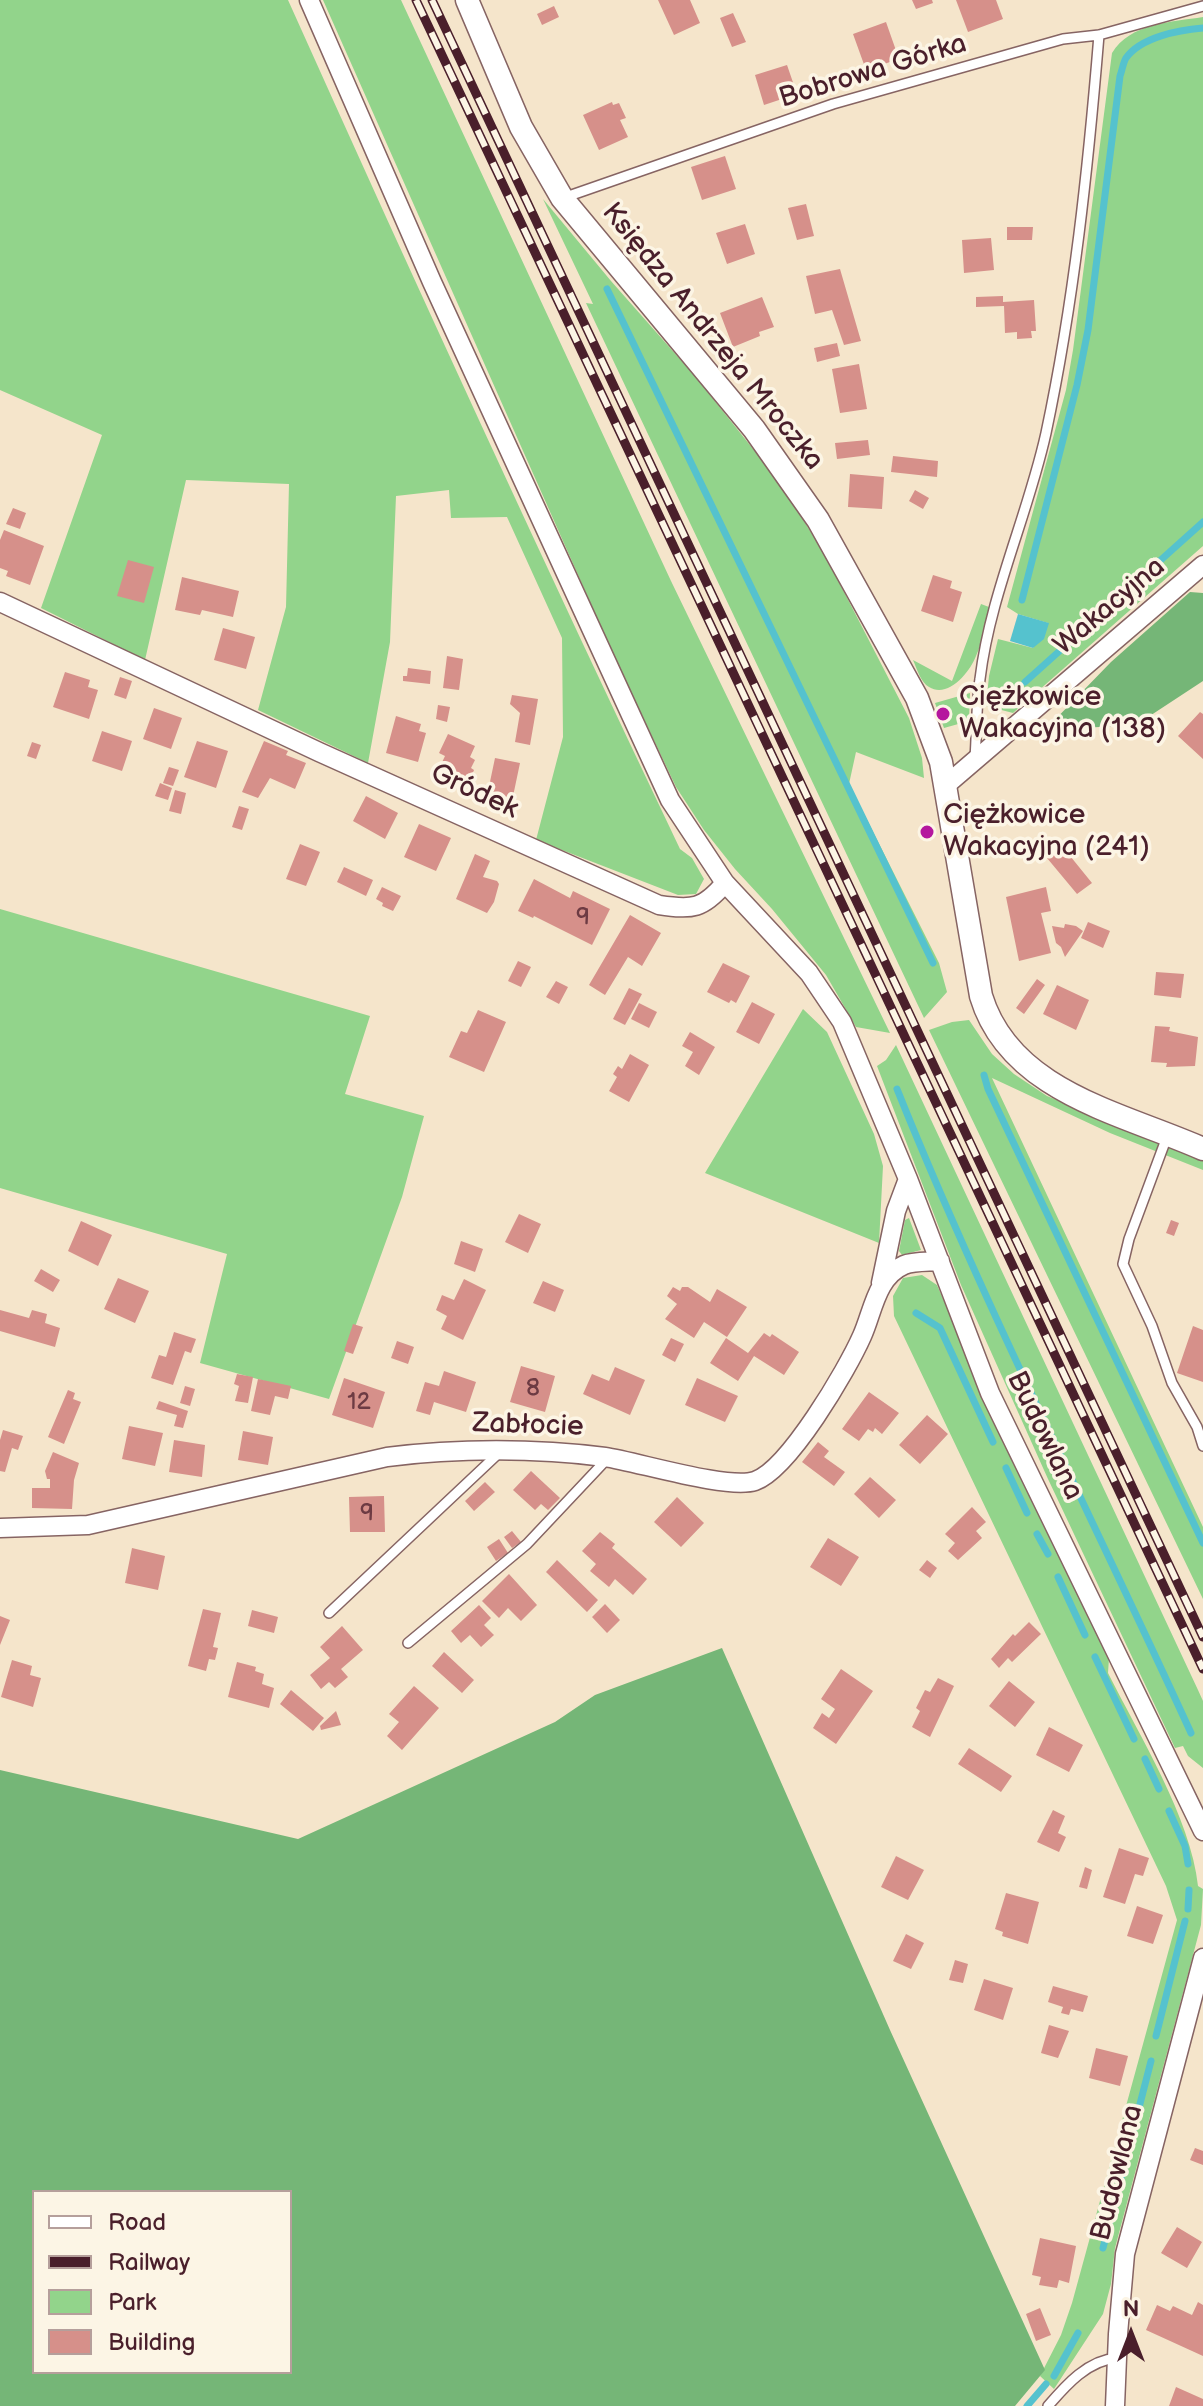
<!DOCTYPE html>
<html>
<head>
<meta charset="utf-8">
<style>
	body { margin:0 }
	#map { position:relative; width:1203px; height:2406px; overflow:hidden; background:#f5e5cb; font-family:"Balsamiq Sans",sans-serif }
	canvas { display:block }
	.legend { position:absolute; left:32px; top:2190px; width:260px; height:184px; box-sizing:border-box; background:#fcf5e5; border:2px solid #b59f9b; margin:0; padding:10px 14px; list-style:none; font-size:24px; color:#4a1f2b }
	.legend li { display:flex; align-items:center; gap:16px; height:40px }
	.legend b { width:40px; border:2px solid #b59f9b }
	.north { position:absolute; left:1091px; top:2294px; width:80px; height:80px; -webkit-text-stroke:6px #fcf5e5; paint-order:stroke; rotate:0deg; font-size:22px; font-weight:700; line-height:32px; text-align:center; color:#4a1f2b }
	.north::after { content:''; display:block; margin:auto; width:28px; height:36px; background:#4a1f2b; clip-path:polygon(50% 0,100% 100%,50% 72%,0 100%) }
</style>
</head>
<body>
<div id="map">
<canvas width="1203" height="2406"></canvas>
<ul class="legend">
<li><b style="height:10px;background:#fff"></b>Road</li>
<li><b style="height:10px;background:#4a1f2b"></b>Railway</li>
<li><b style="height:22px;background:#92d48b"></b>Park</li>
<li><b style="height:22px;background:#d6908a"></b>Building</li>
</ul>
<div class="north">N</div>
</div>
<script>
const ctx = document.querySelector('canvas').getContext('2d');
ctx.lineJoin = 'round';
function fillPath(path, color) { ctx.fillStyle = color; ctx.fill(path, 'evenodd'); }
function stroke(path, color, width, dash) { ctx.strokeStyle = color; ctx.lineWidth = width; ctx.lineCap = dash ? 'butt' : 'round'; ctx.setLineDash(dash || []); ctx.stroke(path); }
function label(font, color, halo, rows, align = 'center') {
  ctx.font = font + ' "Balsamiq Sans",sans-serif'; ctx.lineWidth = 7; ctx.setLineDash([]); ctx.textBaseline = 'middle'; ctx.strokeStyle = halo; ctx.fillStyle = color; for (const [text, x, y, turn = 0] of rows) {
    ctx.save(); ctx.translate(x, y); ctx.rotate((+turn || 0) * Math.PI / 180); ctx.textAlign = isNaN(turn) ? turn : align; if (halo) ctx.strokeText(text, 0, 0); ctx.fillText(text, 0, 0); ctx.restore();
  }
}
fillPath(new Path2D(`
	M0 0H288C416 285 546 568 680 849L692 858 704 879 696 894 678 895 536 840 563 737 562 638 507 517 451 518 449 490 396 496 390 642 368 763 258 710 286 607 289 484 186 480 145 660 41 608 102 435 0 390Z
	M323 0H401L671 581 890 1033 856 1027 826 975 772 909 735 869 704 830 676 787 614 656Z
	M1203 17V546L1013 713 986 706 989 676 998 639 1033 648 1048 623 1018 614 1007 607 1066 390 1073 350 1112 53C1130 23 1172 22 1203 17Z
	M543 199 611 281 694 375 781 484 825 555 909 718 922 758 924 778 856 752 849 784 939 963 947 992 924 1018 586 303 593 304Z
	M981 604 989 607C985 623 983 641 976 656 970 672 948 699 929 687 921 683 917 669 913 660L952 681Z
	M970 693 969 721 944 728 935 703Z
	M0 909 370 1016 345 1094 424 1116 402 1197 329 1399 200 1363 227 1254 0 1188Z
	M803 1009 827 1032 874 1134 883 1166 879 1243 705 1173Z
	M969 1020 992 1054 1014 1074 1047 1096 1203 1159V1170L1110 1133 992 1078 1203 1527V1599L929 1030 952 1022Z
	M896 1045 1198 1690 1203 1701V1768L1188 1756 1183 1746 1175 1748 1048 1479 961 1285 877 1066 886 1060Z
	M909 1218 921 1250 902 1255 899 1251 905 1220Z
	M922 1275 937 1285 1002 1434 1095 1626 1109 1658 1108 1673C1139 1735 1191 1818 1198 1886L1203 1889 1201 1925 1115 2248 1111 2284 1103 2314 1054 2389 1040 2376 1061 2335 1072 2303 1177 1920 1166 1886 894 1316 893 1296 903 1278Z`), '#92d48b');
fillPath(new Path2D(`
	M1190 592 1203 593V681L1136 725 1045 730 1111 662Z
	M722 1648 890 2030 1045 2370 1015 2406H0V1770L298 1839 555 1722 595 1695ZM290 2192V2372H34V2192Z`), '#75b677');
fillPath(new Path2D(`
	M1018 614 1049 623 1044 639 1033 648 1010 641Z`), '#55c2ce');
stroke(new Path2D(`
	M607 289 933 963
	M1022 600 1077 385 1088 330 1120 76C1122 71 1123 63 1126 58 1141 37 1179 30 1203 28
	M1025 682 1203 522
	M984 1075 988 1089 1203 1543
	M897 1089C985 1308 1093 1518 1191 1733
	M916 1313 940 1328 993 1442
	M1006 1468 1027 1513
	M1037 1534 1048 1554
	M1058 1577 1085 1635
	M1095 1657 1134 1739
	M1145 1759 1159 1789
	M1169 1811 1185 1846 1188 1864
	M1188 1909 1189 1890
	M1156 2036 1185 1921
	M1103 2248 1151 2061
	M1054 2376 1078 2333
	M1027 2406 1046 2384`), '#55c2ce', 7);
fillPath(new Path2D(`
	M658 0H690L700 23 674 35Z
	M912 0H932L933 3 916 9Z
	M956 0H996L1003 19 968 32Z
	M554 6 559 17 542 25 537 14Z
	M733 13 746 42 732 47 720 18Z
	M886 22 899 59 866 70 853 34Z
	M787 65 797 94 764 105 755 75Z
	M612 102 613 105 619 103 626 118 620 120 628 137 599 150 583 115Z
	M725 156 736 189 702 200 691 167Z
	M806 204 814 236 797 240 788 208Z
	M745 224 755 254 727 264 716 233Z
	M1007 227H1033L1032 240H1007Z
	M991 238 994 270 964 273 962 240Z
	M840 269 861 341 844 345 832 310 815 314 806 276Z
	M1003 296V302L1034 300 1036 331H1031L1032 338 1017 339V332L1005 333 1004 306 976 307V297Z
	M762 297 774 327 759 332 760 336 733 347 720 313Z
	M837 343 840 356 817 362 814 348Z
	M859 364 867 409 840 413 832 369Z
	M868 440 870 455 837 459 835 443Z
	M893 456 938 461 937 477 891 472Z
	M850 474 884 477 882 509 848 507Z
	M915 490 929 498 923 509 909 501Z
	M13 508 26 513 20 529 6 524Z
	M4 530 44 546 30 585 6 576 8 571 0 568V540Z
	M128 560 154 567 144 603 117 596Z
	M933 575 952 581 950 588 962 592 953 622 921 611Z
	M182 577 239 591 233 617 202 610 200 615 175 610Z
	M223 628 255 637 246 669 214 660Z
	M447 656 463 659 459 690 443 688Z
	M408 668 431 671 430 684 403 681V676H407Z
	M65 672 90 680 88 687 98 690 89 719 53 707Z
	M120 677 132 681 126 699 114 695Z
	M512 695 538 699 530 745 515 742 520 713 510 704Z
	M438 705 450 707 447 722 436 719Z
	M154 708 182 718 171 749 143 739Z
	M1200 712 1203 714V759L1178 736Z
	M396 716 421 724 419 731 426 733 418 762 386 753Z
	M102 731 132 741 122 771 92 761Z
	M448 734 475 746 470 757 475 760 471 768 474 770 466 789 436 775 445 756 439 753Z
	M197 741 228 751 216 788 184 777Z
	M264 741 288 751 286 755 306 763 295 789 270 778 258 798 242 792Z
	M32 742 41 745 36 759 27 756Z
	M495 758 520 763 512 801 487 796Z
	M169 767 179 770 173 786 163 783Z
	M160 783 172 788 168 800 155 796Z
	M175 790 186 793 181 814 169 811Z
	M366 796 398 813 385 839 353 821Z
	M239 806 249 809 242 830 232 827Z
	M419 824 451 838 436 871 404 857Z
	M300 844 320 852 306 886 286 879Z
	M1062 846 1092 883 1077 894 1047 858Z
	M475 854 490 861 483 877 497 881 499 884 494 902 487 913 456 899Z
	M344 867 373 880 366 896 337 882Z
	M534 879 570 898 573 891 610 909 592 945 534 916 533 918 518 911Z
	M382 887 401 896 393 911 382 906 383 903 376 899Z
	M1046 887 1051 911 1041 913 1051 953 1019 961 1006 897Z
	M630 915 661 933 642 966 628 957 605 995 589 985Z
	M1088 922 1110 931 1103 948 1081 938Z
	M1065 924 1076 926 1083 931 1065 957 1061 947 1056 943 1052 926 1064 928Z
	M518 961 531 967 521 987 508 981Z
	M723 963 750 976 736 1003 731 1000 729 1003 707 992Z
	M1156 972 1184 974 1181 998 1154 995Z
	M1037 979 1045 985 1024 1014 1016 1008Z
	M556 981 568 987 559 1004 546 997Z
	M1057 985 1089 1000 1076 1030 1043 1014Z
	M629 988 642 994 625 1025 613 1019Z
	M752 1002 775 1014 759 1044 736 1032Z
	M639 1003 657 1012 649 1028 631 1019Z
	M478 1010 506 1022 484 1072 449 1057 461 1031 467 1033Z
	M1155 1026 1170 1027 1169 1031 1198 1037 1195 1066 1166 1067 1167 1063 1151 1062Z
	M690 1032 715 1047 699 1075 685 1066 693 1052 682 1046Z
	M630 1054 649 1065 629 1102 609 1091 617 1077 613 1074 618 1066 622 1069Z
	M519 1214 541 1224 528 1253 505 1242Z
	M1171 1220 1179 1223 1174 1236 1166 1233Z
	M81 1221 112 1235 98 1266 68 1251Z
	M461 1241 483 1249 475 1272 454 1264Z
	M41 1269 60 1280 53 1292 34 1281Z
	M118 1278 149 1291 135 1323 104 1309Z
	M464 1279 486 1290 463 1340 441 1329 447 1316 436 1310 442 1295 454 1300Z
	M543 1281 564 1290 555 1312 533 1303Z
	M673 1287 680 1291 682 1287H688L710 1302 717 1289 747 1307 727 1337 704 1322 694 1338 665 1319 677 1304 667 1296Z
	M0 1310 29 1318 32 1310 47 1314 45 1323 60 1328 55 1347 0 1331Z
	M353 1324 363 1327 353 1354 344 1351Z
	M1193 1326 1203 1330V1382L1177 1373Z
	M174 1332 196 1339 191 1353 185 1351 173 1385 151 1378 159 1355 166 1357Z
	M764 1333 770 1337 772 1334 799 1352 784 1375 754 1356 738 1381 710 1363 726 1338 748 1353Z
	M671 1338 684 1344 675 1362 662 1355Z
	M397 1341 414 1347 408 1364 391 1358Z
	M521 1366 555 1376 545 1412 510 1402Z
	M615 1367 645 1380 630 1415 583 1394 592 1374 609 1381Z
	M444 1371 476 1382 466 1412 434 1402 430 1415 416 1411 425 1382 439 1386Z
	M237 1374 253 1377 248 1403 235 1401 239 1386 234 1384Z
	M344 1378 385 1392 373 1428 332 1415Z
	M697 1378 738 1396 725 1422 685 1405Z
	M258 1379 291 1386 288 1399 275 1396 270 1415 251 1411Z
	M185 1386 195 1389 190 1406 180 1403Z
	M68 1390 75 1393 73 1399 81 1402 64 1444 48 1437Z
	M869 1392 899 1413 882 1434 875 1428 873 1432 868 1429 859 1441 842 1429Z
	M159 1401 188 1411 183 1428 174 1426 177 1415 156 1409Z
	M927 1415 948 1434 920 1464 899 1445Z
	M129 1426 163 1433 155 1466 122 1459Z
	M3 1430 23 1436 18 1450 12 1448 5 1472 0 1471V1440Z
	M243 1431 273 1437 268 1465 238 1460Z
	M174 1440 205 1445 202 1477 169 1472Z
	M818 1442 829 1451 824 1457 845 1472 834 1486 802 1462Z
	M53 1452 79 1463 74 1480 72 1509 32 1508V1488H50V1479H47L45 1471Z
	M531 1471 560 1498 548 1510 541 1504 535 1510 513 1490Z
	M870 1477 896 1500 879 1518 854 1494Z
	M485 1482 495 1492 474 1511 465 1501Z
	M384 1496 385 1532H350L349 1497Z
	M677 1497 704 1523 681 1547 654 1522Z
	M972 1507 986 1522 976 1531 982 1538 958 1560 948 1551 955 1543 945 1534Z
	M512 1531 521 1542 512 1548 504 1537Z
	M600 1532 615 1544 612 1548 647 1579 633 1595 615 1579 609 1587 590 1571 596 1564 582 1551Z
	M828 1538 859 1557 841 1586 810 1567Z
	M499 1539 508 1553 496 1561 487 1547Z
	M132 1548 165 1556 158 1590 125 1583Z
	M557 1560 598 1600 587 1612 546 1572Z
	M927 1560 937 1568 930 1578 919 1570Z
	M509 1574 537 1605 521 1621 508 1608 499 1618 482 1601Z
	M605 1604 620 1620 607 1633 592 1617Z
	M479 1605 491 1618 484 1625 494 1635 481 1647 470 1635 461 1643 451 1631Z
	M203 1609 221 1613 213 1647 218 1648 215 1660 209 1659 206 1671 188 1666Z
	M252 1610 278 1617 274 1633 248 1626Z
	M0 1616 10 1620 0 1645Z
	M1029 1622 1041 1634 1012 1662 1008 1658 999 1668 991 1659 1013 1634 1015 1636Z
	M342 1626 363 1650 341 1669 348 1677 335 1688 329 1682 321 1689 310 1675 330 1658 320 1647Z
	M444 1652 474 1680 462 1693 432 1666Z
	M12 1660 32 1666 30 1675 41 1678 33 1707 1 1697Z
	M237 1662 256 1667 255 1671 264 1674 262 1684 274 1688 269 1708 228 1697Z
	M841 1669 873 1691 836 1744 813 1728 822 1713 829 1718 835 1709 821 1699Z
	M938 1678 954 1686 930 1737 912 1727 920 1711 916 1708 925 1690 930 1692Z
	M1009 1681 1035 1702 1015 1727 989 1706Z
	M414 1686 439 1708 402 1750 387 1736 399 1722 389 1714Z
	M291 1690 324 1718 313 1731 280 1704Z
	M336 1711 341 1725 321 1730 320 1726Z
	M1049 1727 1083 1745 1069 1772 1036 1755Z
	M969 1748 1012 1776 1001 1792 958 1764Z
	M1053 1810 1065 1816 1058 1833 1066 1837 1059 1852 1037 1842Z
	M1119 1848 1149 1858 1143 1876 1135 1874 1125 1904 1103 1897Z
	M896 1856 924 1870 908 1900 881 1887Z
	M1085 1867 1092 1870 1087 1889 1079 1887Z
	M1006 1893 1039 1902 1028 1944 1002 1936 1003 1932 995 1929Z
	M1137 1906 1163 1915 1153 1944 1127 1936Z
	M906 1934 924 1943 911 1969 893 1961Z
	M955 1960 968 1964 963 1983 949 1980Z
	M984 1979 1013 1988 1003 2020 974 2010Z
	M1053 1986 1088 1996 1083 2012 1071 2009 1069 2015 1061 2013 1063 2007 1048 2002Z
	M1049 2025 1069 2031 1058 2058 1041 2053Z
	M1096 2048 1128 2056 1120 2086 1089 2078Z
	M1195 2148 1203 2151V2165L1190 2160Z
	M1177 2227 1202 2242 1187 2268 1161 2253Z
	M1040 2238 1076 2246 1069 2283 1059 2280 1057 2288 1039 2285 1041 2277 1032 2275Z
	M1198 2302 1203 2305V2356L1146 2330 1157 2305 1170 2311 1173 2306 1192 2315Z
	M1040 2308 1051 2335 1036 2341 1026 2314Z
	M1176 2387 1203 2399V2406H1169Z`), '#d6908a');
const service = new Path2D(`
	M563 198 833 104 1063 39 1099 35 1203 6
	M975 758C977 732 976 705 980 679 990 595 1028 515 1046 433 1074 301 1088 169 1099 35
	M1168 1134 1129 1239 1123 1264 1152 1326 1172 1383 1197 1427 1203 1446
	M329 1613 500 1452
	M408 1643 527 1544 608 1458
	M1048 2406C1066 2385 1088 2360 1117 2358`);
const minor = new Path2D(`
	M309 0 432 282 670 800 725 883 809 973 842 1022 908 1179 990 1393 1203 1831
	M0 602 319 752 659 905C693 910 703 909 725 883
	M945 786 1203 565
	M881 1283 896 1211 908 1179
	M0 1528 88 1525 387 1457C456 1448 537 1448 605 1457 638 1462 728 1490 755 1481 789 1469 847 1370 862 1336 873 1312 876 1277 904 1265 913 1261 929 1262 940 1261
	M1115 2406 1118 2334 1125 2254 1203 1958`);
const tertiary = new Path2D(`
	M467 0 521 127 562 198 754 429 818 520 917 698 941 762 981 996C1010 1092 1122 1113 1203 1149`);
stroke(service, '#866463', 12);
stroke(minor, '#866463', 21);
stroke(tertiary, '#866463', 25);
stroke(service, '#fff', 9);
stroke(minor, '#fff', 18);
stroke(tertiary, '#fff', 22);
const rail = new Path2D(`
	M416 0 1203 1669
	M432 0 1203 1637`);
stroke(rail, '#4a1f2b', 9);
stroke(rail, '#fcf5e5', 6, [18]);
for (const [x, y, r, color] of [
	[943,714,8,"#b5179e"],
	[927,832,8,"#b5179e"]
]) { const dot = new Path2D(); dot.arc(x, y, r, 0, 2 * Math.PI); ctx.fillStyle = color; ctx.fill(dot); stroke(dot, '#fcf5e5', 3); }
label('24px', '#6d3b43', null, [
	["9",583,918],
	["8",533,1389],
	["12",359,1403],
	["9",367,1514]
]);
label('28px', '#4a1f2b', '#fcf5e5', [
	["Bobrowa Górka",873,72,-17],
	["Księdza Andrzeja Mroczka",712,337,51],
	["Wakacyjna",1110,607,-40],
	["Gródek",474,792,25],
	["Zabłocie",528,1426,2],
	["Budowlana",1044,1436,64],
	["Budowlana",1118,2173,-76]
]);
label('28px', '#4a1f2b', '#fcf5e5', [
	["Ciężkowice",959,698],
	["Wakacyjna (138)",959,730],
	["Ciężkowice",943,816],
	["Wakacyjna (241)",943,848]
], 'left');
</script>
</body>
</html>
